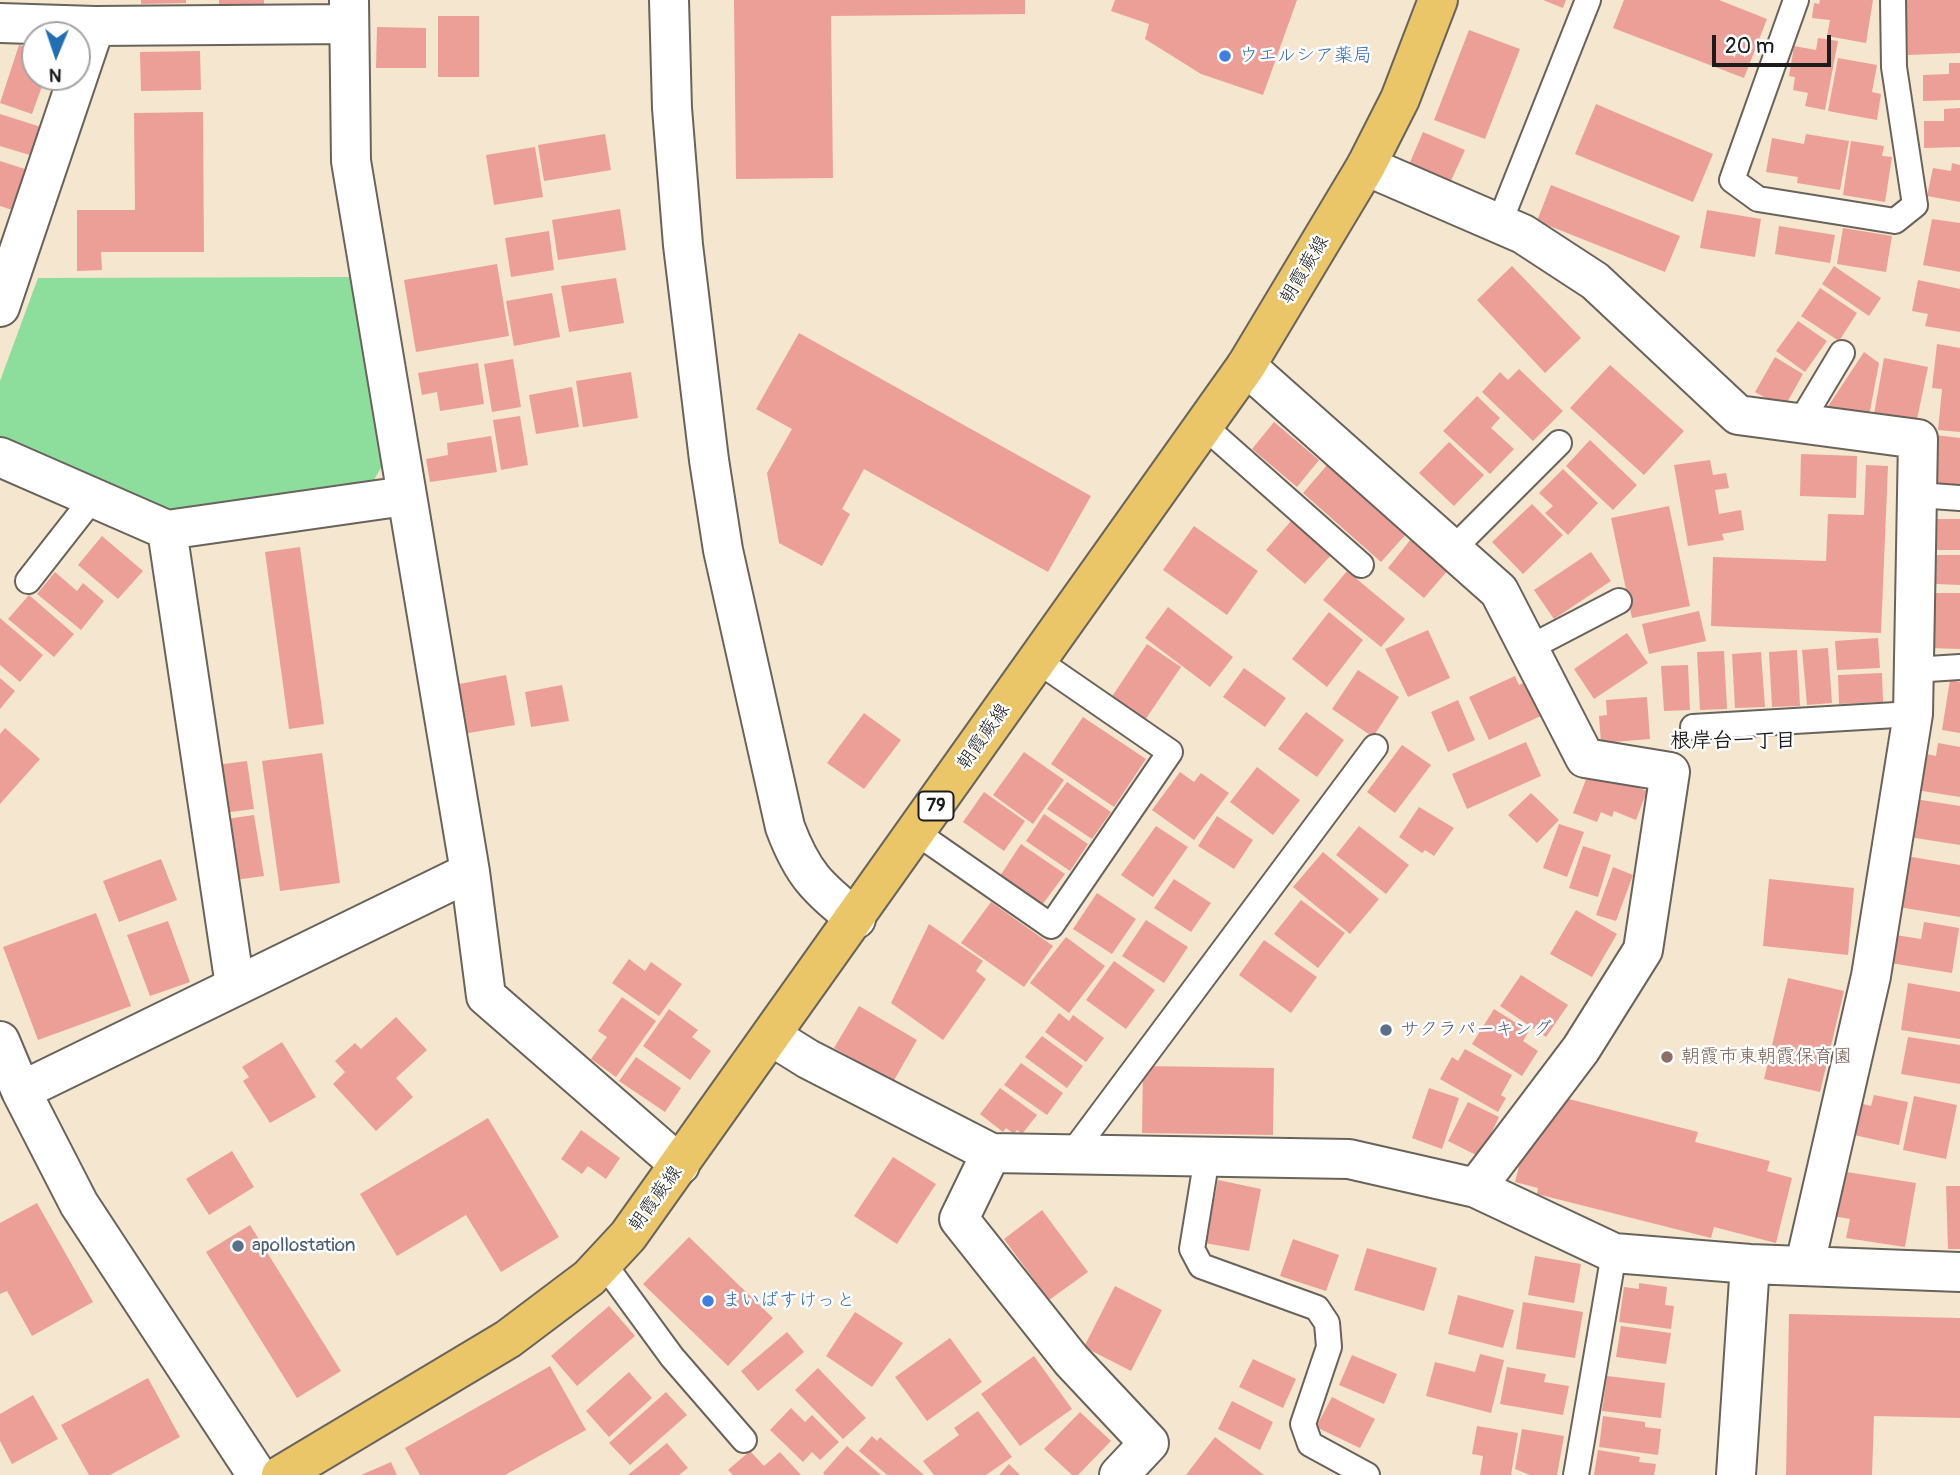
<!DOCTYPE html>
<html>
<head>
<meta charset="utf-8">
<style>
	body { margin:0 }
	#map { position:relative; width:1960px; height:1475px; overflow:hidden; background:#f5e6cf; font-family:Pangolin,sans-serif }
	canvas { display:block }
	.north { position:absolute; left:21px; top:21px; width:70px; height:70px; box-sizing:border-box; background:#fff; border:2px solid #a4a4a4; border-radius:50%; rotate:182deg; font-size:19px; font-weight:700; line-height:28px; text-align:center; color:#1c1c1c }
	.north::after { content:''; display:block; margin:auto; width:24px; height:32px; background:#1f6fb2; clip-path:polygon(50% 0,100% 100%,50% 72%,0 100%) }
	.scale { position:absolute; left:1712px; top:35px; width:119px; height:32px; box-sizing:border-box; border:4px solid #1c1c1c; border-top:0; padding-left:9px; font-size:21px; line-height:24px; white-space:nowrap; color:#1c1c1c; -webkit-text-stroke:5px #fff; paint-order:stroke }
</style>
</head>
<body>
<div id="map">
<canvas width="1960" height="1475"></canvas>
<div class="north">N</div>
<div class="scale">20 m</div>
</div>
<script>
const ctx = document.querySelector('canvas').getContext('2d');
ctx.lineJoin = 'round';
function fillPath(path, color) { ctx.fillStyle = color; ctx.fill(path, 'evenodd'); }
function stroke(path, color, width, dash) { ctx.strokeStyle = color; ctx.lineWidth = width; ctx.lineCap = dash ? 'butt' : 'round'; ctx.setLineDash(dash || []); ctx.stroke(path); }
function label(font, color, halo, rows, align = 'center') {
  ctx.font = font + ' Pangolin,"Klee One",sans-serif'; ctx.lineWidth = 5; ctx.setLineDash([]); ctx.textBaseline = 'middle'; ctx.strokeStyle = halo; ctx.fillStyle = color; for (const [text, x, y, turn = 0] of rows) {
    ctx.save(); ctx.translate(x, y); ctx.rotate((+turn || 0) * Math.PI / 180); ctx.textAlign = isNaN(turn) ? turn : align; if (halo) ctx.strokeText(text, 0, 0); ctx.fillText(text, 0, 0); ctx.restore();
  }
}
fillPath(new Path2D(`
	M351 277 382 466 371 485 168 517 0 443V381L38 278Z`), '#8dde9d');
fillPath(new Path2D(`
	M141 0H186V3L141 4Z
	M219 0H264V5H219Z
	M734 0H1025V14L831 16 833 178 736 179Z
	M1115 0H1297L1263 95 1201 74 1145 39 1149 24 1111 11Z
	M1543 0H1566L1563 8Z
	M1624 0H1719L1767 19 1744 78 1613 28Z
	M1820 0H1873L1866 43 1827 36 1830 20 1812 18 1814 3 1819 4Z
	M1905 0H1960V53L1908 55Z
	M438 16H479V77H438Z
	M377 27 426 28V68H376Z
	M1469 30 1520 49 1485 139 1434 120Z
	M1818 38 1838 41 1825 110 1805 106 1808 93 1793 90 1795 77 1789 76 1794 46 1816 50Z
	M19 45 35 50V77H53L52 80 45 78 32 114 0 103Z
	M200 51 201 90 141 91 140 52Z
	M1838 58 1877 65 1872 92 1881 94 1877 120 1828 111Z
	M1949 63H1960V100L1923 101V75L1949 74Z
	M1596 104 1713 154 1693 202 1575 154Z
	M1960 108V147L1924 148V121H1944V109Z
	M203 112 204 252H101L102 270 77 271V210H135L134 113Z
	M0 114 41 127 33 156 0 146Z
	M1423 132 1465 150 1449 185 1408 167Z
	M605 134 611 170 544 181 538 145Z
	M1806 134 1849 141 1840 190 1797 183 1798 177 1766 172 1772 138 1804 144Z
	M1851 141 1884 146 1882 156 1892 157 1885 202 1843 195Z
	M535 147 543 197 494 205 486 155Z
	M0 161 28 170 16 211 0 206Z
	M1952 163 1960 165V202L1927 196 1933 168 1951 171Z
	M1551 185 1680 236 1665 272 1537 221Z
	M620 209 626 250 558 260 552 220Z
	M1707 210 1761 219 1755 257 1700 248Z
	M1932 219 1960 223V272L1923 265Z
	M1779 226 1835 235 1830 263 1775 254Z
	M1843 228 1892 236 1886 272 1837 264Z
	M549 231 554 270 511 277 505 238Z
	M497 264 509 336 416 352 404 280Z
	M1512 266 1581 338 1545 373 1477 300Z
	M1834 266 1881 298 1869 316 1822 284Z
	M616 278 624 323 569 332 561 286Z
	M1918 280 1960 289V332L1925 326 1928 314 1912 311Z
	M1820 288 1857 313 1839 341 1801 316Z
	M552 293 560 337 514 346 506 301Z
	M1798 321 1827 341 1805 372 1776 351Z
	M799 333 1091 496 1048 572 864 469 842 509 850 514 822 566 779 543 767 473 792 429 756 409Z
	M1937 344 1960 348V432L1938 430 1942 389 1932 388Z
	M1864 352 1879 363 1868 421 1827 408Z
	M1775 357 1803 374 1784 408 1755 392Z
	M1884 358 1928 367 1916 424 1874 414Z
	M513 359 521 407 492 412 484 364Z
	M478 363 484 404 440 411 437 392 422 395 418 373Z
	M1610 365 1684 431 1644 475 1570 408Z
	M1519 369 1563 411 1533 441 1482 392 1500 372 1508 380Z
	M631 372 638 418 583 427 576 381Z
	M572 387 579 427 536 434 529 395Z
	M1477 396 1500 418 1491 428 1514 449 1490 474 1443 431Z
	M520 416 528 465 501 470 493 420Z
	M1274 422 1319 460 1297 487 1252 449Z
	M1936 435 1960 438V495L1932 493Z
	M491 436 497 472 430 482 426 459 448 455 447 443Z
	M1590 440 1637 485 1613 510 1566 466Z
	M1449 442 1484 475 1454 506 1419 473Z
	M1801 454 1857 456 1856 498 1800 496Z
	M1710 460 1713 475 1726 473 1729 488 1715 490 1719 514 1741 510 1744 530 1722 534 1724 540 1688 546 1674 465Z
	M1328 464 1407 533 1381 562 1303 493Z
	M1866 465 1888 466 1881 633 1711 626 1713 557 1826 561 1828 514 1864 515Z
	M1563 469 1598 503 1568 535 1545 513 1553 506 1539 493Z
	M1532 504 1563 535 1523 574 1492 542Z
	M1669 506 1690 606 1632 618 1611 518Z
	M1927 519H1960V550H1927Z
	M1291 521 1331 555 1305 584 1266 550Z
	M1194 526 1258 571 1227 615 1163 570Z
	M102 536 143 571 118 599 78 565Z
	M1411 539 1448 570 1424 598 1388 568Z
	M300 547 324 724 289 729 265 552Z
	M1591 552 1611 581 1554 619 1534 590Z
	M1935 555H1960V585L1935 584Z
	M1347 571 1405 619 1381 647 1323 600Z
	M55 572 77 591 83 583 104 601 81 630 37 594Z
	M1929 593H1960V649L1929 648Z
	M29 595 74 634 54 657 8 619Z
	M1168 607 1233 657 1210 687 1145 638Z
	M1699 611 1706 641 1649 654 1642 624Z
	M1329 612 1363 640 1327 687 1292 659Z
	M0 618 43 655 20 682 0 665Z
	M1428 630 1450 678 1408 697 1385 649Z
	M1627 633 1648 663 1594 699 1574 669Z
	M1878 638 1880 668 1837 670 1835 641Z
	M1147 644 1181 667 1145 720 1111 698Z
	M1828 648 1832 703 1807 705 1802 650Z
	M1797 650 1800 706 1772 707 1769 652Z
	M1724 651 1727 709 1700 710 1697 652Z
	M1761 652 1765 707 1735 708 1732 654Z
	M1688 665 1690 710 1664 711 1661 666Z
	M1244 668 1286 698 1265 727 1223 697Z
	M1358 670 1399 697 1373 737 1332 709Z
	M1882 673 1883 702 1839 704 1838 675Z
	M506 675 515 725 463 734 454 685Z
	M1515 676 1519 685 1529 680 1545 714 1489 740 1469 697Z
	M0 678 15 691 0 709Z
	M1950 680 1960 682V733L1942 730Z
	M562 685 569 721 531 727 525 692Z
	M1647 697 1650 739 1601 743 1599 716 1607 715 1606 700Z
	M1458 700 1475 740 1448 752 1431 712Z
	M1306 712 1344 740 1317 777 1278 749Z
	M864 713 901 740 864 789 827 763Z
	M1083 717 1146 759 1114 807 1051 764Z
	M5 728 40 759 0 804V734Z
	M1526 742 1541 776 1467 809 1452 774Z
	M1938 743 1960 747V797L1916 790 1922 753 1936 756Z
	M1402 745 1431 765 1395 813 1367 792Z
	M1024 752 1064 780 1033 824 993 795Z
	M322 753 340 883 280 891 262 761Z
	M247 761 254 809 223 813 216 765Z
	M1257 767 1300 800 1273 835 1230 802Z
	M1590 769 1647 791 1636 820 1614 811 1612 817 1601 812 1597 822 1573 813Z
	M1180 772 1194 782 1201 773 1229 793 1194 840 1152 810Z
	M1067 782 1111 812 1092 839 1047 809Z
	M984 792 1025 821 1004 851 963 822Z
	M1531 793 1559 820 1537 843 1508 815Z
	M1915 799 1960 806V845L1909 837Z
	M1419 807 1454 828 1434 856 1425 850 1422 853 1399 837Z
	M1044 814 1088 844 1070 871 1026 841Z
	M254 815 264 876 235 880 226 819Z
	M1217 816 1253 840 1234 869 1198 846Z
	M1559 824 1584 832 1567 877 1543 868Z
	M1156 826 1188 847 1153 897 1121 875Z
	M1359 826 1409 865 1386 894 1336 855Z
	M1021 844 1065 874 1042 905 1000 876Z
	M1583 846 1611 855 1598 897 1569 888Z
	M1323 852 1379 899 1350 934 1293 887Z
	M1900 855 1960 865V917L1892 906Z
	M161 859 177 900 119 922 103 881Z
	M1613 867 1633 875 1616 921 1596 915Z
	M1174 879 1211 903 1191 932 1154 908Z
	M1769 879 1854 888 1848 955 1763 946Z
	M1097 893 1136 919 1112 954 1073 929Z
	M1301 900 1345 933 1318 968 1274 934Z
	M991 902 1053 946 1024 987 961 943Z
	M1576 910 1617 934 1592 977 1550 954Z
	M96 913 131 1006 38 1040 3 947Z
	M1146 920 1188 947 1164 983 1122 956Z
	M168 921 190 982 150 996 127 935Z
	M1924 922 1959 928 1952 973 1884 962 1889 934 1921 939Z
	M929 924 983 961 976 971 986 979 943 1040 891 1003Z
	M1066 937 1105 966 1069 1013 1030 983Z
	M1264 940 1317 977 1291 1013 1239 975Z
	M629 959 645 971 651 962 682 984 659 1016 612 983Z
	M1114 961 1155 990 1126 1029 1086 1000Z
	M1521 975 1568 1005 1546 1037 1500 1006Z
	M1788 978 1844 991 1820 1092 1764 1079Z
	M1908 983 1960 992V1039L1901 1030Z
	M622 997 656 1021 616 1077 591 1059 607 1037 598 1031Z
	M859 1006 917 1040 893 1082 834 1048Z
	M669 1009 698 1030 692 1037 711 1051 690 1080 643 1046Z
	M1494 1009 1529 1031 1523 1041 1538 1051 1522 1076 1472 1044Z
	M1059 1013 1069 1021 1073 1015 1104 1038 1086 1062 1045 1032Z
	M396 1017 427 1050 396 1078 413 1097 376 1131 333 1084 345 1072 335 1061 355 1043 361 1049Z
	M1042 1036 1083 1066 1067 1088 1025 1057Z
	M1908 1037 1960 1045V1084L1901 1074Z
	M282 1042 316 1097 270 1123 243 1081 249 1077 242 1067Z
	M1465 1049 1512 1075 1501 1095 1506 1098 1498 1112 1440 1079 1452 1057 1458 1061Z
	M636 1057 681 1088 665 1112 619 1081Z
	M1021 1063 1063 1093 1047 1115 1004 1085Z
	M1143 1066 1274 1068 1273 1135 1142 1133Z
	M1000 1088 1037 1115 1022 1134 1017 1130 1014 1134 1006 1128 1003 1132 980 1114Z
	M1429 1088 1459 1098 1442 1149 1412 1138Z
	M1874 1095 1908 1102 1899 1145 1845 1133 1852 1101 1871 1106Z
	M1914 1096 1957 1105 1946 1159 1903 1150Z
	M1561 1097 1698 1132 1695 1142 1770 1161 1767 1171 1792 1178 1776 1243 1714 1227 1711 1238 1537 1194 1538 1188 1515 1182 1527 1135Z
	M1468 1102 1499 1117 1480 1157 1448 1141Z
	M488 1118 559 1237 501 1272 466 1215 397 1256 360 1194Z
	M581 1130 620 1158 606 1179 588 1166 582 1174 561 1159Z
	M232 1151 254 1187 209 1215 186 1179Z
	M893 1157 936 1184 897 1244 854 1216Z
	M1834 1170 1916 1183 1905 1247 1846 1238 1850 1219 1827 1215Z
	M1218 1180 1261 1189 1249 1251 1205 1243Z
	M1946 1186H1960V1249H1948Z
	M37 1203 93 1302 32 1336 7 1291 0 1294V1223Z
	M1042 1210 1088 1272 1049 1300 1004 1239Z
	M250 1225 341 1371 297 1398 206 1252Z
	M689 1237 773 1318 728 1366 643 1284Z
	M1293 1239 1339 1255 1326 1291 1280 1276Z
	M1367 1248 1437 1268 1424 1311 1354 1290Z
	M1535 1256 1581 1264 1574 1303 1528 1295Z
	M1639 1283 1667 1287 1665 1305 1674 1306 1671 1329 1619 1322 1624 1287 1639 1289Z
	M1115 1286 1162 1310 1131 1371 1084 1347Z
	M1458 1295 1514 1310 1503 1348 1448 1334Z
	M1523 1302 1583 1312 1575 1358 1516 1349Z
	M609 1306 635 1336 577 1386 551 1356Z
	M855 1312 903 1343 872 1387 826 1356Z
	M1789 1314 1960 1318V1418L1874 1416 1872 1475H1786Z
	M1621 1326 1671 1333 1666 1364 1616 1357Z
	M787 1332 804 1352 758 1391 741 1371Z
	M950 1338 982 1382 927 1421 895 1377Z
	M1480 1354 1504 1360 1491 1413 1426 1396 1435 1362 1475 1372Z
	M1352 1355 1397 1374 1384 1404 1339 1385Z
	M1034 1356 1072 1409 1020 1446 981 1394Z
	M1253 1359 1296 1379 1283 1408 1239 1387Z
	M550 1366 586 1430 505 1475H420L405 1448Z
	M1507 1367 1546 1374 1544 1382 1569 1386 1563 1415 1500 1404Z
	M818 1368 866 1418 843 1439 795 1390Z
	M629 1372 652 1398 609 1437 586 1411Z
	M1607 1376 1665 1383 1661 1418 1602 1411Z
	M148 1378 180 1437 110 1475H89L61 1425Z
	M666 1392 687 1415 630 1465 609 1443Z
	M33 1395 58 1439 12 1464 0 1441V1414Z
	M1332 1397 1375 1419 1360 1448 1316 1427Z
	M1232 1401 1273 1422 1260 1450 1218 1429Z
	M791 1408 805 1422 812 1415 839 1442 820 1460 812 1452 803 1462 770 1430Z
	M978 1411 1012 1457 986 1475H934L923 1461 959 1435 954 1428Z
	M1080 1412 1111 1441 1078 1475H1072L1044 1449Z
	M1603 1416 1645 1422V1427L1661 1429 1658 1455 1599 1447Z
	M1477 1426 1518 1433 1511 1475H1480L1483 1456 1472 1454Z
	M1522 1429 1564 1436 1557 1475H1530L1515 1469Z
	M872 1436 877 1441 880 1437 924 1475H887L859 1451Z
	M1215 1437 1264 1475H1186Z
	M667 1443 688 1468 679 1475H628Z
	M847 1446 881 1475H825L823 1473Z
	M1598 1450 1640 1457 1639 1462 1656 1464 1654 1475H1594Z
	M750 1451 764 1466 780 1452 801 1475H733L728 1470Z
	M391 1462 397 1475H361Z
	M1009 1464 1020 1475H999Z`), '#ec9f97');
const service = new Path2D(`
	M1796 0 1732 180 1758 199 1895 221 1915 205 1894 67 1893 0
	M1499 224 1588 0
	M1800 423 1842 353
	M1204 426 1361 565
	M1918 495 1960 498
	M1453 549 1559 443
	M28 581 93 498
	M1529 648 1619 601
	M1913 670 1960 667
	M1693 727 1913 714
	M917 833 1051 926 1170 752 1038 661
	M1070 1156 1375 747
	M1207 1157 1192 1249 1201 1266 1317 1308 1327 1323 1329 1347 1303 1424 1310 1444 1367 1475
	M604 1264 672 1357 744 1440
	M1576 1475 1614 1253`);
const minor = new Path2D(`
	M349 0 351 161 470 872 486 996 680 1165
	M0 23 95 26 0 307
	M95 26 349 24
	M1366 166 1523 234 1595 281 1738 415 1918 439 1913 714 1871 976 1805 1264
	M1246 366 1499 591 1585 758 1670 772 1643 950 1581 1049 1476 1188
	M0 457 167 530 235 986
	M167 530 405 496
	M771 1036 808 1059 991 1153 1349 1159 1476 1188 1614 1253 1750 1264 1960 1272
	M0 1041 21 1091 79 1204 257 1475
	M21 1091 470 872
	M991 1153 959 1219 1071 1360 1149 1443 1119 1475
	M1736 1475 1750 1264`);
const tertiary = new Path2D(`
	M669 0 672 108 683 245 709 460 723 550 785 827C803 875 817 887 856 919`);
const primary = new Path2D(`
	M281 1475 508 1339 589 1278 628 1236 1246 366 1366 166 1400 99 1438 0`);
stroke(service, '#68635b', 28);
stroke(minor, '#68635b', 42);
stroke(tertiary, '#68635b', 42);
stroke(primary, '#68635b', 42);
stroke(service, '#fff', 24);
stroke(minor, '#fff', 38);
stroke(tertiary, '#fff', 38);
stroke(primary, '#ebc669', 38);
for (const [x, y, r, color] of [
	[1225,56,7,"#3f7fe0"],
	[1386,1030,7,"#5c6f8a"],
	[1667,1057,7,"#8d6e63"],
	[238,1246,7,"#5c6f8a"],
	[708,1301,7,"#3f7fe0"]
]) { const dot = new Path2D(); dot.arc(x, y, r, 0, 2 * Math.PI); ctx.fillStyle = color; ctx.fill(dot); stroke(dot, '#fff', 2.5); }
for (const [x, y, w] of [
	[936,806,35]
]) { const box = new Path2D(); box.roundRect(x - w / 2, y - 14.5, w, 29, 5); ctx.fillStyle = '#fff'; ctx.fill(box); stroke(box, '#1c1c1c', 2); }
label('bold 18px', '#1c1c1c', null, [
	["79",936,806]
]);
label('19px', '#366cbe', '#fff', [
	["ウエルシア薬局",1239,56],
	["まいばすけっと",722,1301]
], 'left');
label('19px', '#1c1c1c', '#fff', [
	["朝霞蕨線",1305,270,-59],
	["朝霞蕨線",984,737,-55],
	["朝霞蕨線",656,1199,-54]
]);
label('19px', '#4e5e75', '#fff', [
	["サクラパーキング",1400,1030],
	["apollostation",252,1246]
], 'left');
label('19px', '#785e54', '#fff', [
	["朝霞市東朝霞保育園",1681,1057]
], 'left');
label('bold 21px', '#1c1c1c', '#fff', [
	["根岸台一丁目",1733,742]
]);
</script>
</body>
</html>
